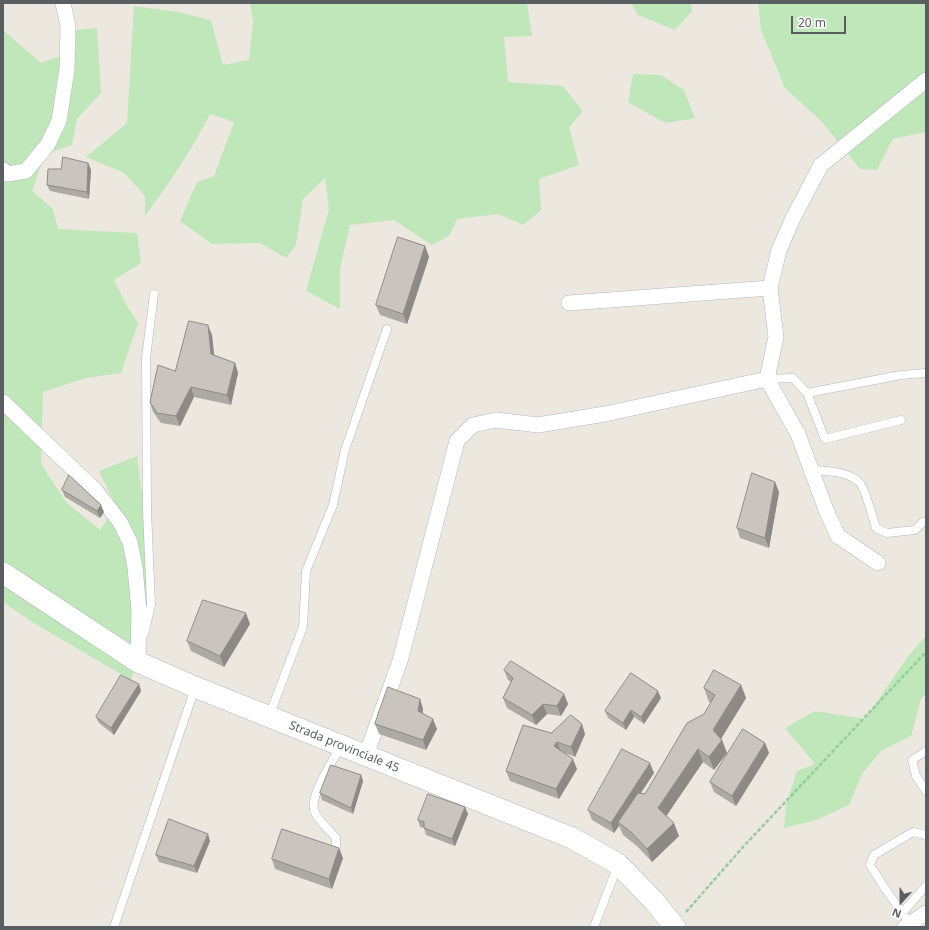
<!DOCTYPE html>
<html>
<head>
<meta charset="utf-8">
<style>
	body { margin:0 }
	#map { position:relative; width:929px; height:930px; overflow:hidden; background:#ede8df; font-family:"Noto Sans",sans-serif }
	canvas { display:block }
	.frame { position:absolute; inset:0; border:4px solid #585e62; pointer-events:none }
	.north { position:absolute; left:881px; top:882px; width:40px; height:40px; -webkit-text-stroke:3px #fff; paint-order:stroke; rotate:201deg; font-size:11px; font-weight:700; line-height:16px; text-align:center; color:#585e62 }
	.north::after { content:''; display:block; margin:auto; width:14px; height:18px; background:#585e62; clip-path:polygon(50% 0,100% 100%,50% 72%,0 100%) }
	.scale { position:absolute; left:791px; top:16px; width:55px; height:18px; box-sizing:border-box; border:2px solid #585e62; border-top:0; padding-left:5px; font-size:12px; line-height:14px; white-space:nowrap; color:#585e62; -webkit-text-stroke:3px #fff; paint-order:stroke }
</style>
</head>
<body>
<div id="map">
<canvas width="929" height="930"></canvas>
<div class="frame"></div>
<div class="north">N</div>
<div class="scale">20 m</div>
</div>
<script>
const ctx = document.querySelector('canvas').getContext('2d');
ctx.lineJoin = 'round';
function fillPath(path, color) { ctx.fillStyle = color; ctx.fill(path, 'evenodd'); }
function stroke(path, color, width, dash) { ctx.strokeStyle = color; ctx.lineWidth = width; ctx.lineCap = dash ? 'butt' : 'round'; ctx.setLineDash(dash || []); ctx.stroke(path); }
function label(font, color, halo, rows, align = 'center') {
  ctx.font = font + ' "Noto Sans",sans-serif'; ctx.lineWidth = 3; ctx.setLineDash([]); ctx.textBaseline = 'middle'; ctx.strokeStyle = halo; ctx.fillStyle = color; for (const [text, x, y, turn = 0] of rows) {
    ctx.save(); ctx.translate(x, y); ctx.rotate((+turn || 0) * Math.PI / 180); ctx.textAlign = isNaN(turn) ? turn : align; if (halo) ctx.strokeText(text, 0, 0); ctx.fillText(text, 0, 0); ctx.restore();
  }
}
fillPath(new Path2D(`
	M250 3H527L532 36 504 37 508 82 563 86 583 111 569 127 579 165 539 179 541 210 523 225 498 214 457 219 449 236 432 245 394 220 350 225 340 269V309L306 291 329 209 325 178 303 199 296 245 286 258 260 243 212 244 180 221 197 182 214 176 234 122 210 114C192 150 169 183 145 216V196L124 173 86 157 127 123 134 6 178 12 211 20 223 65 249 60 253 21Z
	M631 3H691L692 11 675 30 638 15Z
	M758 3H926V132L893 139 877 170 860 169 822 122 785 88 761 30Z
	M97 28 101 93 77 119 72 145 45 154 32 191 53 209 58 229 137 233 141 263 114 280 127 306 138 323 121 373 86 378 43 392 41 464 66 502 100 530 116 506 99 471 137 456 151 564 146 642 131 680 32 622 3 602V30L41 63 76 50V30Z
	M633 74 661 75 684 90 695 118 665 123 628 102Z
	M926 636V694L921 699 911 736 881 751 862 774 849 805 816 820 784 828 786 804 797 771 815 764 785 728 815 711 865 719 909 655Z`), '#bfe7b9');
const service = new Path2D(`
	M767 379 793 378 807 393 825 439 901 420
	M807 393 901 375 926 373
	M811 470C827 471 846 471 859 482 865 487 873 519 876 528L887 533 915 530 923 522
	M144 634 151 605 147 510 146 358 154 294
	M269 716 303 627 306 571 333 505 345 450 387 329
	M926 751 912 760 916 776 926 791
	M336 853V838C329 830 317 820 314 810 310 795 333 760 341 746
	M902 913 926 886
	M910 924 884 887 870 865 874 855 913 832 925 835 926 836
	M114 927 195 688
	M594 927 618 865`);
const minor = new Path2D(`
	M3 170 7 174 26 171 48 144 59 121 67 69 68 26 63 3
	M569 303 770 288
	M3 402 96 491 120 522 130 542 135 567 139 611 138 662
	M878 563 838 536 826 510 798 434 767 379 776 337 770 288 779 250 793 218 821 165 926 80
	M366 755 400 661 457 441 473 425 496 420 538 425 605 414 767 379
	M905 927 926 913`);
const secondary = new Path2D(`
	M3 573 138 662 195 687 572 838 618 864 653 900 675 927`);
stroke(service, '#b2b7bb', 9);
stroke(minor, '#b2b7bb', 16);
stroke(secondary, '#b3b8be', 22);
stroke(new Path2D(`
	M686 912 743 847 926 652`), '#94cd9c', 2.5, [4, 2]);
stroke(service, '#fff', 8);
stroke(minor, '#fff', 15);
stroke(secondary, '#fff', 21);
fillPath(new Path2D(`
	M88 163 91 170 89 199 50 191 47 185Z
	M425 246 429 257 407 324 380 315 376 305Z
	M212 335 214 355 235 363 238 373 231 405 194 397 180 426 161 423 153 412 150 402 175 371Z
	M775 482 779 492 769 548 740 538 737 528Z
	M62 490 104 512 100 518 65 497Z
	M250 624 224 667 191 651 187 641Z
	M504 670 564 694 568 704 561 716 547 714 536 725 507 708 503 698 511 682 508 680Z
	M139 684 141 691 114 735 99 723 96 717Z
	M741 685 746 698 721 738 722 740 727 753 714 770 703 762 666 815 679 836 652 862 637 846 623 835 619 826 614 833 592 820 588 810 654 773 641 793 645 794 704 714 711 703 709 702 704 688Z
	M661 698 644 724 634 717 626 730 608 718 605 711Z
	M420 699 423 709V713L437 729 426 750 379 734 375 724Z
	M551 733 585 734 575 757 565 753 577 769 559 799 510 781 506 771Z
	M765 743 769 753 736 806 714 792 710 782Z
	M361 775 363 781 353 814 322 800 320 793Z
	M465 807 468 814 455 846 426 835 424 828 420 827 418 820Z
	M210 841 197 873 159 862 156 855Z
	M343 858 332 889 275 869 272 859Z`), '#ada9a3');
fillPath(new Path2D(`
	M88 163 91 170 89 199 87 192Z
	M425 246 429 257 407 324 403 314Z
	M208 325 212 335 215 364 211 354Z
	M235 363 238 373 231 405 227 395Z
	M191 387 194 397 180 426 176 416Z
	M775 482 779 492 769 548 765 538Z
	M101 505 104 512 100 518 97 511Z
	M246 613 250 624 224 667 220 656Z
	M139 684 141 691 114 735 111 728Z
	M741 685 746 698 718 744 713 730Z
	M658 691 661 698 644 724 641 717Z
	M564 694 568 704 561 716 557 706Z
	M420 699 423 709 421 721 418 711Z
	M543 704 547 714 536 725 532 715Z
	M631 710 634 717 626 730 623 723Z
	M433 719 437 729 426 750 423 740Z
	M582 724 585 734 575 757 571 747Z
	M722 740 727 753 714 770 709 757Z
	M557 742 561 752 554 746Z
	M765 743 769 753 736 806 732 796Z
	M698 749 703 762 663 821 658 808Z
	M573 759 577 769 559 799 556 789Z
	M650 763 654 773 620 824 618 822 619 826 614 833 611 823Z
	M361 775 363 781 353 814 351 808Z
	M465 807 468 814 455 846 452 839Z
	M674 823 679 836 652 862 647 849Z
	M208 834 210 841 197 873 194 866Z
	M339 848 343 858 332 889 329 879Z`), '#8d8a85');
const building = new Path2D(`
	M63 157 88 163 87 192 47 185 48 169H61Z
	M398 237 425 246 403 314 376 305Z
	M189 321 208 325 211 354 235 363 227 395 191 387 176 416 157 413 150 402 158 365 175 371Z
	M752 473 775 482 765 538 737 528Z
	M69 475 101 505 97 511 62 490Z
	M203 600 246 613 220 656 187 641Z
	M511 661 564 694 557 706 543 704 532 715 503 698 513 678 504 670Z
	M714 670 741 685 713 730 722 740 709 757 698 749 658 808 674 823 647 849 632 833 618 822 638 793 645 794 687 723 704 714 715 695 704 688Z
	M631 673 658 691 641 717 631 710 623 723 605 711Z
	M121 675 139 684 111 728 96 717Z
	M388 687 420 699 418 711 433 719 423 740 375 724Z
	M571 715 582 724 571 747 557 742 554 746 573 759 556 789 506 771 523 725 551 733Z
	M743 729 765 743 732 796 710 782Z
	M622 749 650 763 611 823 588 810Z
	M331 765 361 775 351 808 320 793Z
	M428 794 465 807 452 839 424 828V822L418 820Z
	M169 819 208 834 194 866 156 855Z
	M282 829 339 848 329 879 272 859Z`);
fillPath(building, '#c9c5be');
stroke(building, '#8d8a85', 1);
label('12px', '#585e62', '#fff', [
	["Strada provinciale 45",344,747,22]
]);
</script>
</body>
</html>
